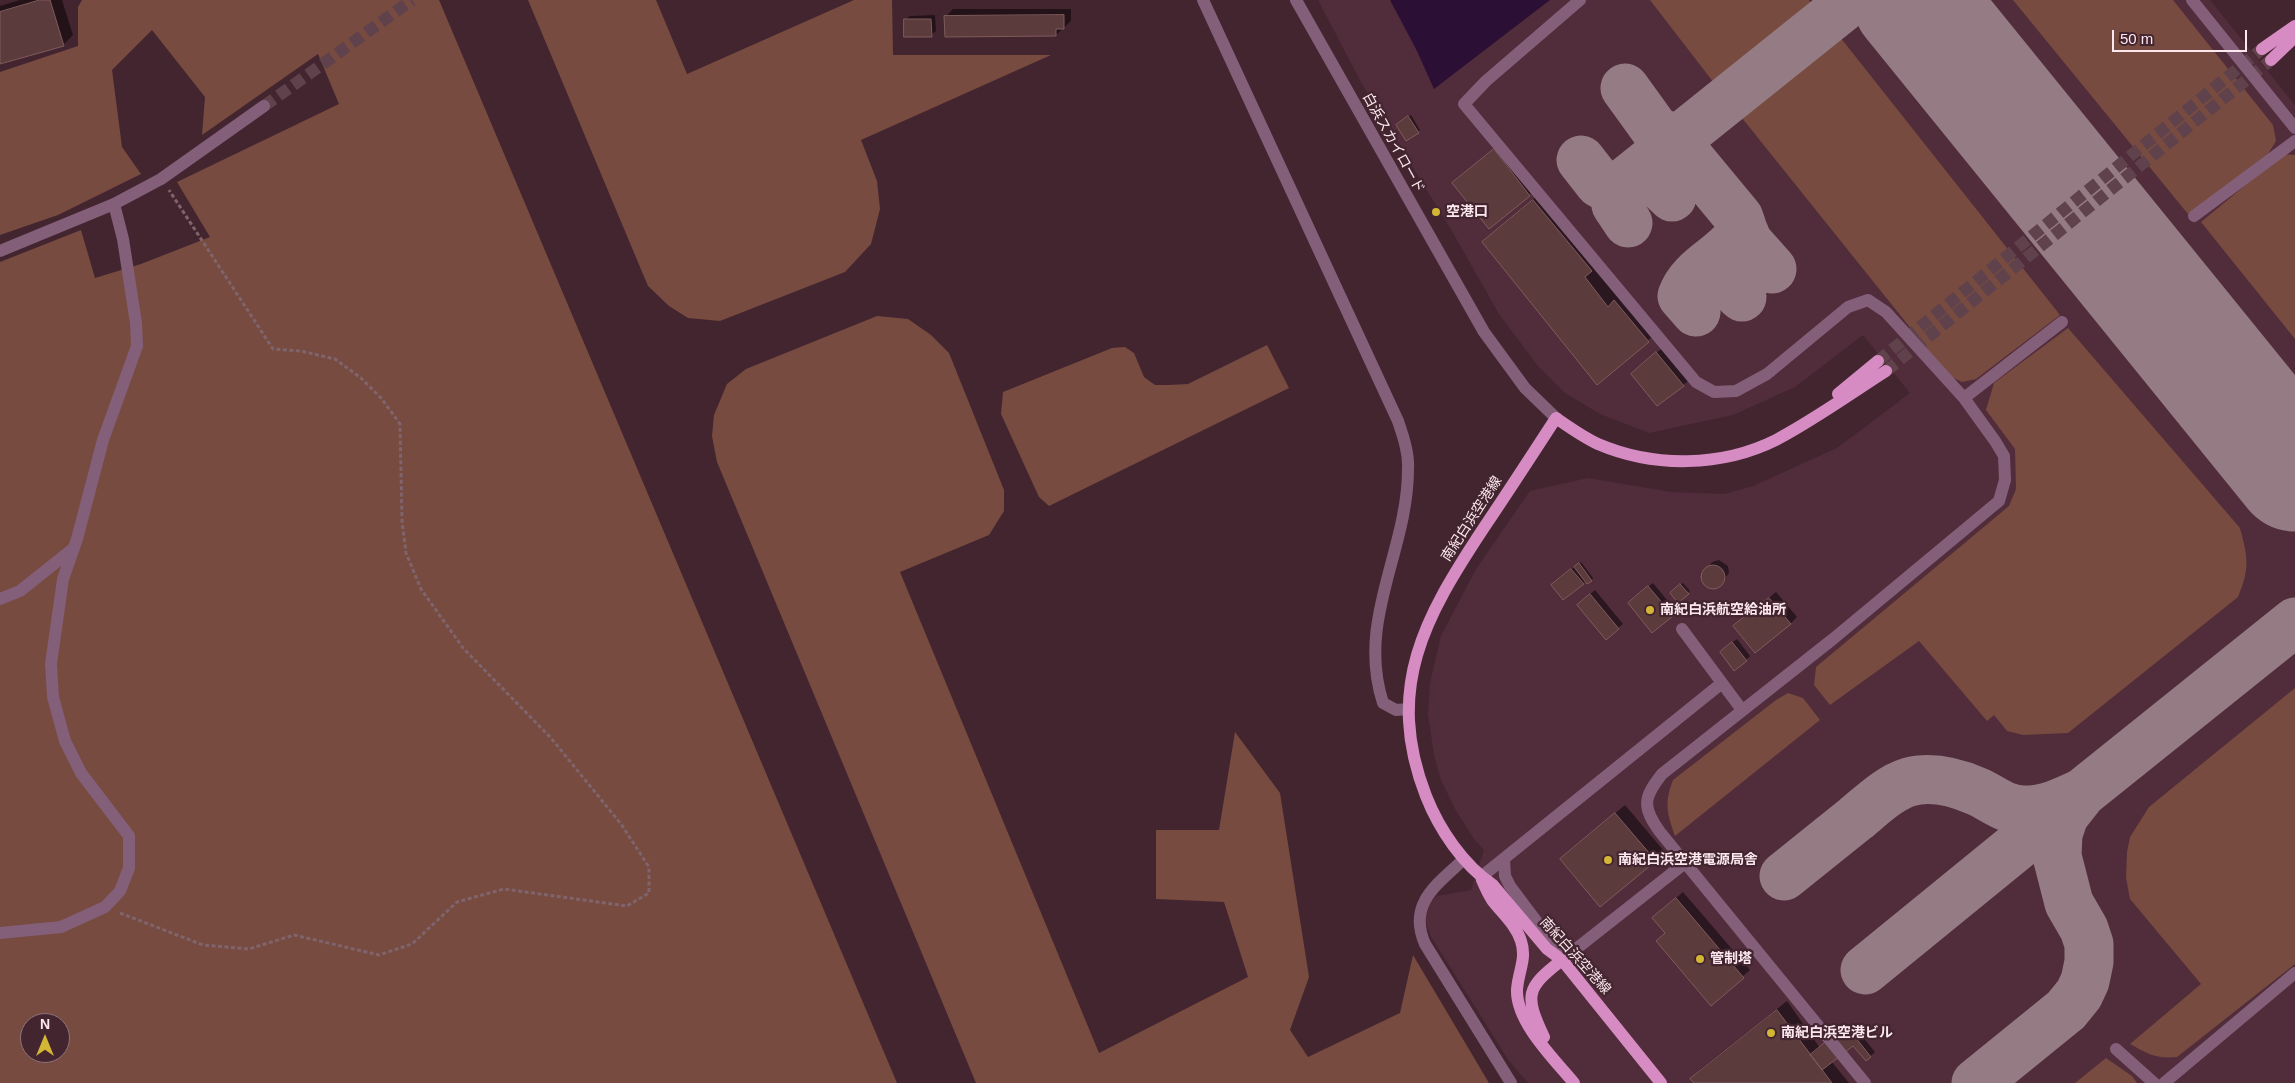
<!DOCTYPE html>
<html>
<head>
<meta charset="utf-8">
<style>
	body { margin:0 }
	#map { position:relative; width:2295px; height:1083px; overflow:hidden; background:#432530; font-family:Arial,sans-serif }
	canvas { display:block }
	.north { position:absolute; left:20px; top:1013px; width:50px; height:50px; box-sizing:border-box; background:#432530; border:1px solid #8d737c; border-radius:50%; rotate:0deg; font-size:14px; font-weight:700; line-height:20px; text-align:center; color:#fce8ee }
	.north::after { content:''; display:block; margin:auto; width:18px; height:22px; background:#d3b635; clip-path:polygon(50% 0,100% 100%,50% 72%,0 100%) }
	.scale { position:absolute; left:2112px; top:30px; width:135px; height:22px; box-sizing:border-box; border:2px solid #fce8ee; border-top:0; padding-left:6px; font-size:15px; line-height:18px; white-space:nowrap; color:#fce8ee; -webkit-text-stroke:4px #432530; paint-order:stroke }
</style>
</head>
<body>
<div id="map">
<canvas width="2295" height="1083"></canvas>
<div class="north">N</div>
<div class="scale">50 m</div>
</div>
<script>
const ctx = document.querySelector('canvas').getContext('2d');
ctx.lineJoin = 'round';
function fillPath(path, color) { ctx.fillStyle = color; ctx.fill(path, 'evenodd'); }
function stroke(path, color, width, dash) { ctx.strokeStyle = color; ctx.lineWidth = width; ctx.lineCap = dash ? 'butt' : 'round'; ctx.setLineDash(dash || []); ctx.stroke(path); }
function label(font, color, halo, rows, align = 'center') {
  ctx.font = font + ' Arial,"Noto Sans JP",sans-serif'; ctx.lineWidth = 4.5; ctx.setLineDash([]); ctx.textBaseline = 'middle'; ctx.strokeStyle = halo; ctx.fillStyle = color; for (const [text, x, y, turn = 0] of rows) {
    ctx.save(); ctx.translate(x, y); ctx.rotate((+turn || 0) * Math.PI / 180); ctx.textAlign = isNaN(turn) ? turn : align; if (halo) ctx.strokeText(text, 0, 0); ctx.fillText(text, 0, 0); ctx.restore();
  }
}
fillPath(new Path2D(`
	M1318 0H2210L2295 105V1083H1528L1509 1061 1430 935 1425 918 1430 902 1437 896 1471 890 1484 850 1474 839 1455 809 1441 780 1434 755 1428 714 1430 683 1441 636 1476 569 1530 491 1588 478 1671 492 1724 494 1753 486 1837 448 1910 393 1863 335 1795 387 1733 415 1649 433 1600 414 1565 393 1537 365 1499 314 1453 233 1362 84Z`), '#512c3a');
fillPath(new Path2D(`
	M82 0H439L897 1083H0V262L81 230 95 278 141 264 210 237 177 182 339 104 318 54 202 135 205 97 152 30 112 70 122 147 141 174 58 215 0 235V72L78 46V7ZM30 1023H60V1053H30Z
	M528 0H656L687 74 854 0H892L893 55H1051L861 140 877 181 880 209 871 244 845 272 720 321 688 318 669 306 648 286Z
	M1650 0H1809L1812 5 1714 83Z
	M2013 0H2173L2273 125 2276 141 2268 154 2188 214Z
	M1840 37 2060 315 1976 379 1962 382 1949 376 1738 113Z
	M2283 154 2295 155V339L2201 222Z
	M877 316 908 319 931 335 949 353 1004 490V511L989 535 900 572 1099 1053 1248 977 1224 902 1156 899V830H1219L1235 732 1280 793 1309 977 1290 1030 1308 1057 1400 1013 1413 955 1489 1083H976L717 462 712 436 714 415 727 384 746 369Z
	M2068 328 2240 528C2248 558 2250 568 2238 597L2068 733 2023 735 2007 731 1994 715 1987 721 1919 641 1830 705 1814 685 1816 667 2009 506 2016 489 2015 449 1986 410 1994 383Z
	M1267 345 1289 388 1049 506 1039 497 1001 414 1003 392 1112 348 1125 347 1134 353 1144 377 1155 385H1169L1188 384Z
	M2295 688V964L2177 1057C2156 1059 2148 1054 2130 1044L2201 984 2130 899 2126 878 2127 852 2130 837 2149 807Z
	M1788 693 1803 698 1820 720 1675 836C1667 813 1664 803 1673 780L1776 700Z
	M2106 1058 2132 1076 2137 1083H2075Z`), '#774b3f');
fillPath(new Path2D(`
	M1390 0H1550L1434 89 1417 51Z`), '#2b0f34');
fillPath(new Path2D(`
	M20 0H62L73 35 63 45 0 63V6Z
	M953 9H1071V21L1056 35 946 16Z
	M935 15 936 31 931 35 905 20 910 16Z
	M1411 115 1420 130 1418 132 1399 123Z
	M1501 143 1536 188 1529 195 1454 183Z
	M1543 191 1658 332 1597 383 1493 233Z
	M1661 349 1688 381 1683 385 1637 369Z
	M1719 560 1728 566 1729 573 1718 587 1712 588 1705 584 1702 578 1712 562Z
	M1581 562 1593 578 1592 580 1583 583 1557 580Z
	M1653 583 1676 611 1672 615 1634 598Z
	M1683 583 1690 591 1678 601 1671 593Z
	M1595 590 1623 624 1618 628 1583 600Z
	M1776 592 1797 617 1790 624 1735 626Z
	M1696 601 1700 606 1691 614 1688 607Z
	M1737 639 1750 656 1746 660 1726 647Z
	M1625 805 1664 851 1655 860 1571 850Z
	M1683 892 1750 970 1711 1004 1666 933 1653 918Z
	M1787 1001 1820 1048 1842 1030 1848 1037 1857 1030 1875 1052 1866 1060 1853 1044 1831 1061 1849 1083H1695L1692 1079 1701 1069Z`), '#0007');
stroke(new Path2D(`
	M1625 88 1656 131 1671 137 1686 134
	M1686 134 1682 144 1686 154 1739 218 1743 230C1728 257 1692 267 1682 296L1696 312
	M1656 158C1649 180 1657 182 1672 197
	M1581 160 1599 183 1608 188 1621 185
	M1628 223 1616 205 1614 194 1621 185 1852 0
	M1743 230 1748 242 1772 269
	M1723 252C1719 276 1726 281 1742 297
	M1784 876C1808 857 1831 838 1855 819 1871 806 1889 788 1909 782 1931 776 1955 782 1976 791 1993 798 2004 810 2024 810 2046 810 2063 802 2082 793L2295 622
	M1865 970 2071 802
	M1976 1083 2066 1010 2079 994 2085 981 2089 962V944L2084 929 2069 903 2057 856 2058 834 2064 816 2082 793`), '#957b84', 49);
stroke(new Path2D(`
	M1913 0 2295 471`), '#957b84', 121);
const building = new Path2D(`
	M40 0H50L64 46 0 64V12Z
	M1064 15V29H1056V36L945 37 944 16Z
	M904 19H931L932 37H904Z
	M1408 116 1419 133 1406 141 1396 125Z
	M1494 149 1530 196 1489 229 1452 183Z
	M1533 200 1592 271 1585 277 1608 307 1614 300 1649 342 1597 385 1482 242Z
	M1656 352 1684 386 1657 406 1631 374Z
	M1579 563 1592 581 1587 584 1574 567Z
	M1701 577a12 12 0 1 1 24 0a12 12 0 1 1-24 0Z
	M1571 569 1584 584 1563 600 1551 585Z
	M1680 584 1689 594 1678 603 1670 593Z
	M1648 586 1673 616 1652 633 1628 603Z
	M1590 594 1619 629 1606 640 1577 605Z
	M1769 598 1791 624 1755 653 1733 626Z
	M1693 602 1699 609 1690 615 1685 608Z
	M1732 642 1747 661 1734 671 1720 652Z
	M1615 813 1656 861 1600 907 1560 859Z
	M1676 898 1744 978 1711 1006 1656 941 1665 933 1652 918Z
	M1777 1010 1832 1083H1694L1690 1079Z
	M1837 1033 1843 1040 1852 1033 1871 1057 1866 1061 1853 1046 1822 1070 1810 1055Z`);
fillPath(building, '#5c3b3c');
stroke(building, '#7f5b5d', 1);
stroke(new Path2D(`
	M264 106 412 0`), '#5f424c', 12, [12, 6]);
stroke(new Path2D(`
	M1878 361 2262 49
	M1886 371 2271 60`), '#5f424c', 12, [12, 6]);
stroke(new Path2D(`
	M120 913 203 945 249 949 294 935 379 955 412 944 457 902 504 889 627 906 649 893V867L621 824 551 738 463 648 421 589 406 553 402 521 400 424 381 398 361 378 335 359 301 351 273 349 169 190`), '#7f646d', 3, [4, 2.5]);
stroke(new Path2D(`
	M1203 0 1398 421C1403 436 1409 453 1408 469 1408 551 1356 620 1383 703L1396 710 1409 709
	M1296 0 1484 332 1525 388 1556 418
	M1580 0 1486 81 1464 104 1696 382 1714 392 1736 391 1767 374 1848 307 1868 300 1886 312 1964 398 1995 441 2004 456 2005 480 1999 501 1833 639 1662 774C1643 798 1642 807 1660 832L1865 1083
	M2192 0 2295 128
	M2194 216 2295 141
	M0 251 114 204 161 179 264 106
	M1964 398 2062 322
	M0 599 20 591 74 548
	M1682 629 1742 710
	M1464 859C1438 884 1407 903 1425 944L1511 1083
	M1504 859 1505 876 1510 886 1555 946 1562 960 1685 863
	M1481 877 1722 683
	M0 933 61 927 105 907 120 891 129 868V836L81 773 65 741 53 697 51 664 63 579 77 539 103 440 137 346 136 323 123 239 114 204
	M2116 1049 2154 1083
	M2164 1083 2295 973`), '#835f7a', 12);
stroke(new Path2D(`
	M2262 49 2295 26
	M2271 60 2295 37
	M1838 394 1878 361
	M1482 880C1485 887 1488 894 1492 900 1502 913 1516 925 1521 941 1527 959 1518 972 1517 990 1516 1022 1554 1059 1574 1083
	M1544 1037C1524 995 1526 988 1562 960
	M1661 1083 1562 960 1547 949 1493 885C1463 865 1439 829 1426 796 1384 688 1425 617 1483 529 1508 492 1532 455 1556 418 1569 427 1583 437 1598 444 1654 468 1722 467 1776 440 1814 420 1850 394 1886 371`), '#d68cc3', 12);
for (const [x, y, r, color] of [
	[1436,212,5,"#d3b635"],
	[1650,610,5,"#d3b635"],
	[1608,860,5,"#d3b635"],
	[1700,959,5,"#d3b635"],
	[1771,1033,5,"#d3b635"]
]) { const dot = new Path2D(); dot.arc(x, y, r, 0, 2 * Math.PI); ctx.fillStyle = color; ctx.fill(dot); stroke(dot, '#432530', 2); }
label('14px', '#fce8ee', '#432530', [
	["白浜スカイロード",1393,143,61],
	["南紀白浜空港線",1472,519,-57],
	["南紀白浜空港線",1575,956,48]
]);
label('bold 14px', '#fce8ee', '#432530', [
	["空港口",1446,212],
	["南紀白浜航空給油所",1660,610],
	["南紀白浜空港電源局舎",1618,860],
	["管制塔",1710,959],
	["南紀白浜空港ビル",1781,1033]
], 'left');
</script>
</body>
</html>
